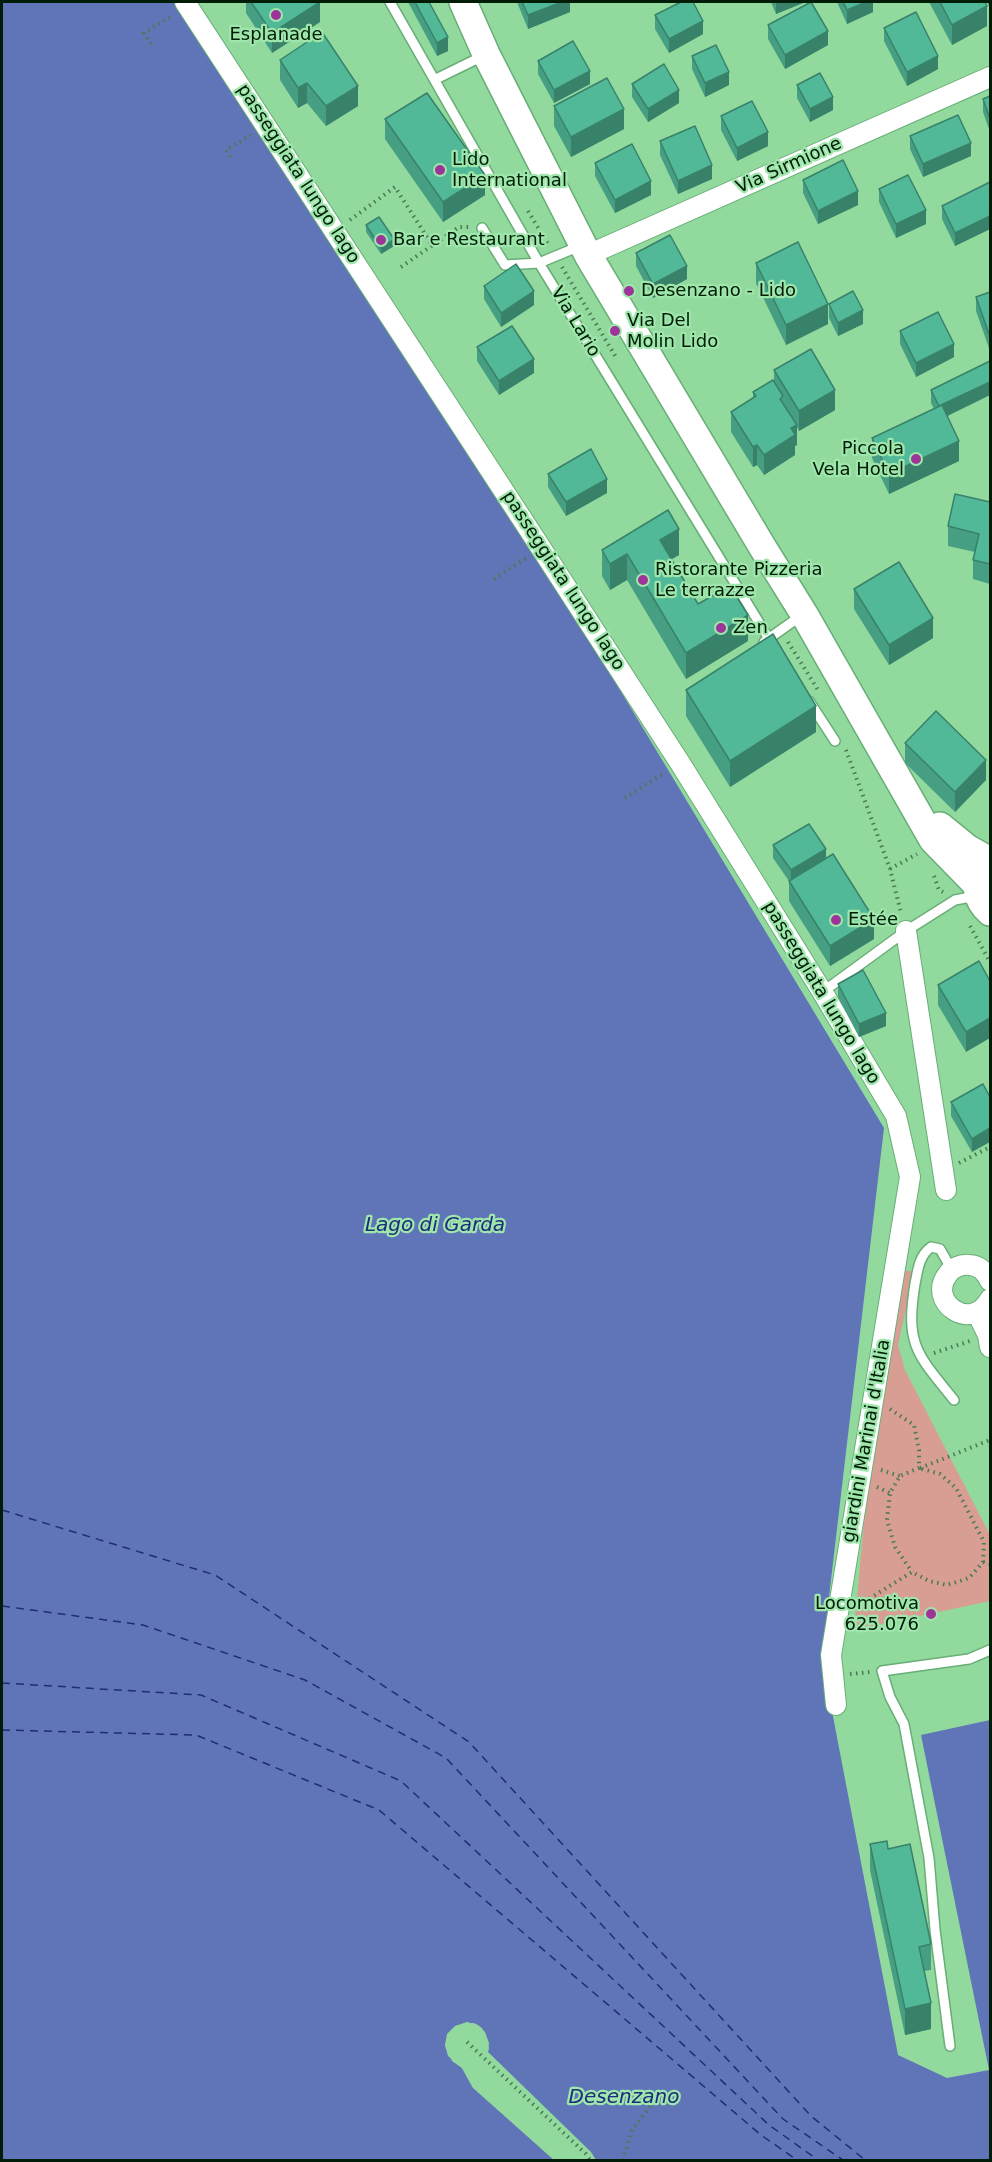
<!DOCTYPE html>
<html>
<head>
<meta charset="utf-8">
<style>
	body { margin:0 }
	#map { position:relative; width:992px; height:2162px; overflow:hidden; background:#92d99e; font-family:"DejaVu Sans",sans-serif }
	canvas { display:block }
	.frame { position:absolute; inset:0; border:3px solid #011c07; pointer-events:none }
</style>
</head>
<body>
<div id="map">
<canvas width="992" height="2162"></canvas>
<div class="frame"></div>
</div>
<script>
const ctx = document.querySelector('canvas').getContext('2d');
ctx.lineJoin = 'round';
function fillPath(path, color) { ctx.fillStyle = color; ctx.fill(path, 'evenodd'); }
function stroke(path, color, width, dash) { ctx.strokeStyle = color; ctx.lineWidth = width; ctx.lineCap = dash ? 'butt' : 'round'; ctx.setLineDash(dash || []); ctx.stroke(path); }
function label(font, color, halo, rows, align = 'center') {
  ctx.font = font + ' "DejaVu Sans",sans-serif'; ctx.lineWidth = 4.5; ctx.setLineDash([]); ctx.textBaseline = 'middle'; ctx.strokeStyle = halo; ctx.fillStyle = color; for (const [text, x, y, turn = 0] of rows) {
    ctx.save(); ctx.translate(x, y); ctx.rotate((+turn || 0) * Math.PI / 180); ctx.textAlign = isNaN(turn) ? turn : align; if (halo) ctx.strokeText(text, 0, 0); ctx.fillText(text, 0, 0); ctx.restore();
  }
}
fillPath(new Path2D(`
	M898 1269 914 1272 898 1345 905 1370 990 1535V1601L854 1630 872 1436Z`), '#d89e94');
fillPath(new Path2D(`
	M2 2H182L468 438 884 1128 821 1665 831 1706 898 2055 947 2078 989 2070 921 1735 990 1720V2160H596L591 2152 488 2052 489 2048 482 2028 474 2023 455 2026 445 2045 452 2061 462 2068 472 2086 554 2160H2Z`), '#5f75b7');
fillPath(new Path2D(`
	M467 2022 478 2025 485 2032 489 2043 488 2052 485 2050V2038L480 2030 467 2025 456 2028 450 2036 448 2045 450 2054 464 2066 474 2085 557 2160H554L473 2088 462 2068 448 2056 445 2045 447 2034 455 2026Z`), '#92d99e');
stroke(new Path2D(`
	M2 1510 215 1575 469 1742 811 2116 865 2160
	M2 1606 143 1625 305 1680 446 1758 783 2119 843 2160
	M2 1683 201 1695 401 1781 769 2125 818 2160
	M2 1730 196 1735 379 1810 761 2135 797 2160`), '#1d2c7b', 1.5, [8, 6]);
const lane = new Path2D(`
	M390 2 539 263 774 647
	M436 79 485 55
	M482 228 505 265 539 263 580 246
	M764 642 802 615
	M809 701 835 741
	M828 988 906 931 955 900 976 896
	M952 1270 940 1249 931 1247C919 1256 918 1269 915 1284 905 1345 917 1354 954 1400
	M950 2046 935 1930 929 1858 904 1724 890 1697 882 1671 969 1659 990 1650`);
const street = new Path2D(`
	M185 2 541 548 680 763 823 993 896 1116 910 1177 831 1655 836 1705
	M588 255 990 77
	M906 931 946 1190
	M990 1281C986 1272 979 1265 969 1265 961 1264 952 1268 948 1274 926 1301 971 1334 990 1299
	M977 1313 988 1335 990 1347`);
const secondary = new Path2D(`
	M463 2 486 54 588 255 763 548 804 614 933 840 977 885
	M940 826 967 848 990 861
	M983 869C974 885 976 900 990 912`);
stroke(lane, '#68ae76', 12);
stroke(street, '#68ae76', 22);
stroke(secondary, '#68ae76', 30);
stroke(new Path2D(`
	M151 44 144 33 172 16
	M230 157 226 150 251 135
	M528 211 549 246
	M350 220 395 187 432 245
	M401 267 459 227H469
	M562 267 617 359
	M494 579 526 558
	M788 642 818 690
	M846 750 890 869 901 913
	M625 798 664 773
	M890 869 917 854
	M934 876 939 890 943 892
	M970 926 990 962
	M959 1163 990 1147
	M934 1353 970 1341
	M890 1409 914 1425 919 1450V1468L900 1476 890 1493 887 1520 895 1547 912 1572
	M920 1468 990 1440
	M881 1470 900 1476
	M877 1487 890 1493
	M983 1562 990 1564
	M859 1605 912 1572 929 1581 947 1585 969 1578 983 1562 984 1542 956 1488 940 1474 919 1468
	M850 1674 870 1672
	M467 2042 586 2154 590 2160
	M623 2160 632 2130 652 2104`), '#497a52', 4, [1.5, 4.5]);
stroke(lane, '#fff', 9);
stroke(street, '#fff', 20);
stroke(secondary, '#fff', 27);
fillPath(new Path2D(`
	M246 2H320V22L272 53 246 13Z
	M408 2H429L448 51 437 56Z
	M517 2H570V12L528 29Z
	M771 2H803V3L776 14Z
	M837 2H873V12L847 24Z
	M929 2H985L987 26 952 45Z
	M987 2H990V9Z
	M655 15 703 34 669 53 655 29Z
	M768 25 828 45 785 69 768 39Z
	M884 28 938 69 907 86 884 41Z
	M692 56 729 85 705 97 692 69Z
	M280 60 358 106 326 126 307 103 298 108 280 80Z
	M538 61 590 84 554 103 538 74Z
	M632 84 679 103 648 122 632 97Z
	M797 85 833 110 810 122 797 98Z
	M990 96V132L983 112V99Z
	M554 106 624 129 571 157 554 126Z
	M721 116 768 146 737 161 721 130Z
	M385 119 485 195 443 222 385 139Z
	M910 136 971 156 923 177 910 149Z
	M660 141 712 179 678 194 660 155Z
	M595 163 651 195 615 213 595 176Z
	M803 180 858 205 818 224 803 193Z
	M879 189 926 224 896 238 879 202Z
	M942 206 990 229 955 246 942 219Z
	M366 225 394 246 381 254 366 232Z
	M636 253 687 279 653 298 636 266Z
	M756 263 828 324 786 345 756 283Z
	M484 286 534 305 501 327 484 299Z
	M990 292 989 348 976 311V297Z
	M829 304 863 324 838 336 829 318Z
	M900 331 954 357 916 377 900 344Z
	M477 347 534 373 499 395 477 361Z
	M990 361V395L947 416 959 461 889 494 872 458V438L934 409 931 403V390Z
	M774 370 835 410 799 431 797 427V445L795 446V455L764 475 757 465 753 467 731 432V412L753 398V392L774 382Z
	M548 474 607 493 566 516 548 487Z
	M990 502V584L973 579V560L975 552 948 546V526Z
	M602 550 679 555 671 559 698 604 748 641 686 679 627 580 610 590 602 576Z
	M854 589 933 638 889 665 854 609Z
	M686 690 816 732 730 787 686 716Z
	M905 743 986 780 955 812 905 763Z
	M773 845 826 859 874 939 830 966 789 901V881L773 858Z
	M990 981 966 1052 938 1005V985Z
	M838 984 886 1026 859 1037 838 997Z
	M990 1097 972 1152 951 1116V1102Z
	M870 1844 888 1849 931 1944V1970L924 1971 931 2029 905 2035 870 1870Z`), '#469f82');
fillPath(new Path2D(`
	M320 2V22L272 53V33Z
	M562 2H570V12L528 29V15Z
	M776 2H803V3L776 14Z
	M866 2H873V12L847 24V10Z
	M987 6V26L952 45V25Z
	M703 21V34L669 53V39Z
	M828 31V45L785 69V55Z
	M448 37V51L437 56V43Z
	M938 56V69L907 86V72Z
	M590 71V84L554 103V90Z
	M729 72V85L705 97V83Z
	M307 83V103L298 108V88Z
	M358 86V106L326 126V106Z
	M679 90V103L648 122V109Z
	M833 97V110L810 122V109Z
	M624 109V129L571 157V137Z
	M768 132V146L737 161V148Z
	M971 143V156L923 177V164Z
	M712 165V179L678 194V181Z
	M485 175V195L443 222V202Z
	M651 181V195L615 213V200Z
	M858 191V205L818 224V211Z
	M926 210V224L896 238V224Z
	M990 216V229L955 246V233Z
	M394 239V246L381 254V248Z
	M687 266V279L653 298V284Z
	M534 291V305L501 327V313Z
	M828 304V324L786 345V325Z
	M863 310V324L838 336V323Z
	M989 334H990V347L989 348Z
	M954 344V357L916 377V363Z
	M534 359V373L499 395V381Z
	M990 382V395L939 420V406Z
	M835 390V410L799 431V411Z
	M797 425V445L795 446V455L764 475V455L791 428Z
	M959 441V461L889 494V474Z
	M757 445V465L753 467V447Z
	M607 479V493L566 516V502Z
	M679 529V555L660 566V540Z
	M627 554V580L610 590V564Z
	M748 615V641L686 679V653Z
	M933 618V638L889 665V645Z
	M816 706V732L730 787V761Z
	M986 760V780L955 812V792Z
	M826 849V862L791 884V870Z
	M874 919V939L830 966V946Z
	M886 1013V1026L859 1037V1024Z
	M990 1018V1038L966 1052V1032Z
	M990 1128V1142L972 1152V1139Z
	M931 2003V2029L905 2035V2009Z`), '#39826a');
const building = new Path2D(`
	M251 2H320L272 33Z
	M415 2H429L448 37 437 43Z
	M522 2H562L528 15Z
	M681 2H693L703 21 669 39 655 15Z
	M811 2 828 31 785 55 768 25Z
	M843 2H866L847 10Z
	M940 2H985L987 6 952 25Z
	M916 12 938 56 907 72 884 28Z
	M322 32 358 86 326 106 307 83 298 88 280 60Z
	M573 41 590 71 554 90 538 61Z
	M716 45 729 72 705 83 692 56Z
	M664 64 679 90 648 109 632 84Z
	M820 73 833 97 810 109 797 85Z
	M607 78 624 109 571 137 554 106Z
	M427 93 485 175 443 202 385 119Z
	M990 96V119L983 99Z
	M752 101 768 132 737 148 721 116Z
	M958 115 971 143 923 164 910 136Z
	M695 126 712 165 678 181 660 141Z
	M632 144 651 181 615 200 595 163Z
	M843 160 858 191 818 211 803 180Z
	M908 175 926 210 896 224 879 189Z
	M990 182V216L955 233 942 206Z
	M379 217 394 239 381 248 366 225Z
	M670 235 687 266 653 284 636 253Z
	M798 242 828 304 786 325 756 263Z
	M516 264 534 291 501 313 484 286Z
	M853 291 863 310 838 323 829 304Z
	M990 292V334H989L976 297Z
	M938 312 954 344 916 363 900 331Z
	M512 326 534 359 499 381 477 347Z
	M811 349 835 390 799 411 774 370Z
	M990 361V382L939 406 931 390Z
	M773 380 783 396 780 399 797 425 791 428 795 435 764 455 757 445 753 447 731 412 756 396 753 392Z
	M942 405 959 441 889 474 872 438Z
	M591 449 607 479 566 502 548 474Z
	M955 494 990 502V564L973 560 979 534 948 526Z
	M668 510 679 529 660 540 698 604 730 586 748 615 686 653 627 554 610 564 602 550Z
	M899 562 933 618 889 645 854 589Z
	M773 634 816 706 730 761 686 690Z
	M936 711 986 760 955 792 905 743Z
	M809 824 826 849 791 870 773 845Z
	M833 854 874 919 830 946 789 881Z
	M979 961 990 981V1018L966 1032 938 985Z
	M863 970 886 1013 859 1024 838 984Z
	M983 1084 990 1097V1128L972 1139 951 1102Z
	M887 1841 888 1849 910 1844 931 1944 919 1947 931 2003 905 2009 870 1844Z`);
fillPath(building, '#51b997');
stroke(building, '#39826a', 1.5);
for (const [x, y, r, color] of [
	[276,15,6,"#9d3599"],
	[440,170,6,"#9d3599"],
	[381,240,6,"#9d3599"],
	[629,291,6,"#9d3599"],
	[615,331,6,"#9d3599"],
	[916,459,6,"#9d3599"],
	[643,580,6,"#9d3599"],
	[721,628,6,"#9d3599"],
	[836,920,6,"#9d3599"],
	[931,1614,6,"#9d3599"]
]) { const dot = new Path2D(); dot.arc(x, y, r, 0, 2 * Math.PI); ctx.fillStyle = color; ctx.fill(dot); stroke(dot, '#9ee6ab', 2); }
label('18px', '#011c07', '#9ee6ab', [
	["Esplanade",276,35,"center"],
	["Lido",452,160],
	["International",452,181],
	["Bar e Restaurant",393,240],
	["Desenzano - Lido",641,291],
	["Via Del",627,321],
	["Molin Lido",627,342],
	["Piccola",904,449,"right"],
	["Vela Hotel",904,470,"right"],
	["Ristorante Pizzeria",655,570],
	["Le terrazze",655,591],
	["Zen",733,628],
	["Estée",848,920],
	["Locomotiva",919,1604,"right"],
	["625.076",919,1625,"right"]
], 'left');
label('18px', '#011c07', '#9ee6ab', [
	["Via Sirmione",789,166,-24],
	["passeggiata lungo lago",298,174,57],
	["Via Lario",575,322,59],
	["passeggiata lungo lago",563,581,57],
	["passeggiata lungo lago",821,993,59],
	["giardini Marinai d'Italia",867,1441,-80]
]);
label('italic 20px', '#1d2c7b', '#9ee6ab', [
	["Lago di Garda",435,1226],
	["Desenzano",624,2098]
]);
</script>
</body>
</html>
